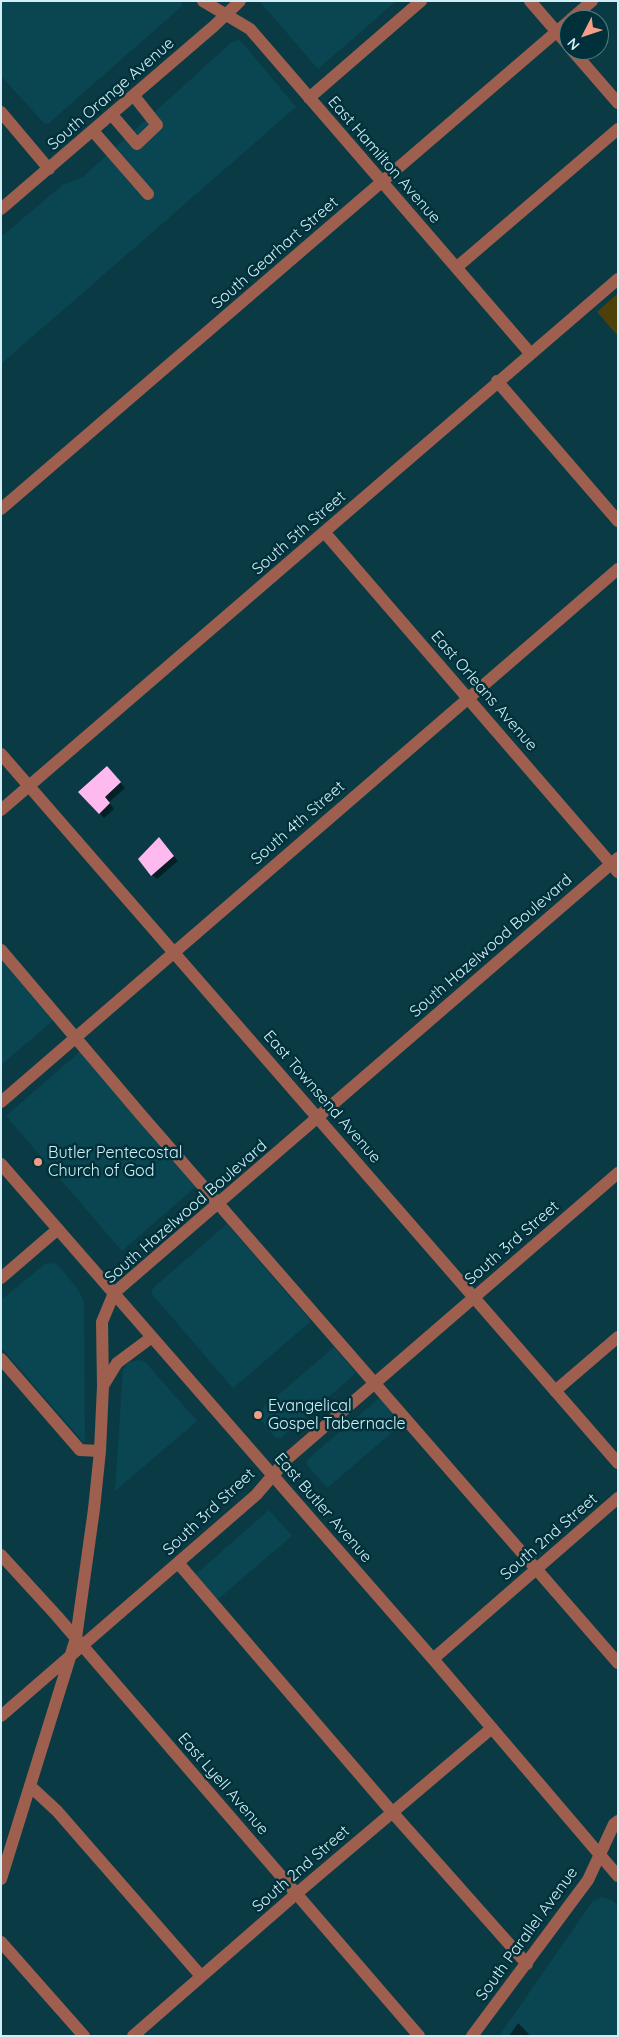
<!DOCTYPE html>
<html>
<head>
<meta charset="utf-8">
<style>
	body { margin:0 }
	#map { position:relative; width:619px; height:2037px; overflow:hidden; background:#0a3b45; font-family:Quicksand,sans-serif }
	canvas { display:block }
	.frame { position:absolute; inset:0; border:2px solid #d2eff7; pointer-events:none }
	.north { position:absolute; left:559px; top:10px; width:50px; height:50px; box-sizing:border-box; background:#00313a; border:1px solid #547d86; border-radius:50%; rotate:229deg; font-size:14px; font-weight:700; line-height:20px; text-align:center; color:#d2eff7 }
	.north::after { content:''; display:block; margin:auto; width:18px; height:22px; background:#f49e88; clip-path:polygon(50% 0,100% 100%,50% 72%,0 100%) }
</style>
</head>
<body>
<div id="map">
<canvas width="619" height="2037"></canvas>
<div class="frame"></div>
<div class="north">N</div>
</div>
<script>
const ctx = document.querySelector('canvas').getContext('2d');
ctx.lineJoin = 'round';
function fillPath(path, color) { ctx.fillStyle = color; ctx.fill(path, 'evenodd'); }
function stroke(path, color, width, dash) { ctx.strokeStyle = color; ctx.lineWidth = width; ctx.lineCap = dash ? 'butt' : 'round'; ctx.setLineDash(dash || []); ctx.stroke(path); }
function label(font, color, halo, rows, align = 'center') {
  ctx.font = font + ' Quicksand,sans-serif'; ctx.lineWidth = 5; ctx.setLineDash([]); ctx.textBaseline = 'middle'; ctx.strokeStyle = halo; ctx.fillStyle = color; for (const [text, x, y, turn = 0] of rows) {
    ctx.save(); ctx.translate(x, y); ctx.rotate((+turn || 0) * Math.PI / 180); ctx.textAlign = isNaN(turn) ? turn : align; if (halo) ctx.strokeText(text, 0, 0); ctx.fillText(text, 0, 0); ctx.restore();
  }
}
fillPath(new Path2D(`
	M1 1H181L182 6 49 123 45 124 1 76Z
	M263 1H396L318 69 261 3Z
	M240 40 296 107 1 364V237L64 184 83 177 232 42Z
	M1 954 56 1018 1 1065Z
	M83 1049 200 1183 122 1251 6 1116Z
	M227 1224 311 1321 233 1388 152 1294V1289Z
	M52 1263 58 1265 79 1291 84 1302 85 1444 1 1347V1300L45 1264Z
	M334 1347 356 1373 281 1438H276L256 1414Z
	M139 1360 145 1362 197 1421 115 1491 123 1370 128 1363Z
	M383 1395 405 1421 327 1488 307 1465V1460Z
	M269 1510 292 1536 217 1600 195 1575Z
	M602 1897 613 1901 618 1907V2036H499L593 1901Z`), '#0a4652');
fillPath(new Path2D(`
	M618 293V336L597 312Z`), '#4d4008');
fillPath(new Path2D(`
	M112 773 125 788 109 802 114 809 104 818 80 792Z
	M164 844 178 861 157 879 152 875Z
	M518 2023 527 2032 530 2036H509Z`), '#0007');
fillPath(new Path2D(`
	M107 766 121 782 105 797 110 803 99 814 78 792Z
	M159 837 174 856 151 876 138 859Z`), '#feb9ee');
stroke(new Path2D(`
	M203 1 250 29 530 353
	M530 1 569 46
	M570 20 592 1
	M572 50 618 103
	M309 98 421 1
	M1 112 49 169
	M112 115 137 144 157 125 134 96
	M93 131 148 194
	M1 209 214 26 240 1
	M457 267 618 129
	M497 381 618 521
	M1 509 569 21
	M325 533 618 872
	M1 754 618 1463
	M1 810 618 279
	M1 950 142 1116 618 1663
	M1 1102 618 569
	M1 1164 433 1659 618 1876
	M1 1278 58 1229
	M1 1359 80 1450 100 1451
	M103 1386 117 1363 152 1337
	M555 1391 618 1337
	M1 1555 56 1615 419 2036
	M179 1564 392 1812 527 1964
	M433 1659 618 1498
	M1 1716 256 1495 287 1459 618 1173
	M30 1786 57 1811 201 1976
	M1 1879 76 1638 94 1509 100 1451 103 1386 102 1322 114 1293 618 858
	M1 1942 84 2036
	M133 2036 296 1894 492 1728
	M472 2036 588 1880 614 1824 618 1821`), '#9e5f4f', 12);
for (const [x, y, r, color] of [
	[38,1162,5,"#f49e88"],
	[258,1415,5,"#f49e88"]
]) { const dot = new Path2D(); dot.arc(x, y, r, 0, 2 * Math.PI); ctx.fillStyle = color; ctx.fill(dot); stroke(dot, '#00313a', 2); }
label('16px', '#d2eff7', '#00313a', [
	["South Orange Avenue",111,94,-41],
	["East Hamilton Avenue",384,160,49],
	["South Gearhart Street",275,253,-41],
	["South 5th Street",299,533,-41],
	["East Orleans Avenue",484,691,49],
	["South 4th Street",298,823,-41],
	["South Hazelwood Boulevard",491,946,-41],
	["East Townsend Avenue",322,1097,49],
	["South Hazelwood Boulevard",186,1212,-41],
	["South 3rd Street",512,1243,-41],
	["East Butler Avenue",323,1508,49],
	["South 3rd Street",209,1512,-43],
	["South 2nd Street",549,1537,-41],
	["East Lyell Avenue",223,1784,49],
	["South 2nd Street",301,1869,-41],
	["South Parallel Avenue",527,1934,-54]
]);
label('16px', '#d2eff7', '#00313a', [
	["Butler Pentecostal",48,1153],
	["Church of God",48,1171],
	["Evangelical",268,1406],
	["Gospel Tabernacle",268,1424]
], 'left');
</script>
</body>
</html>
